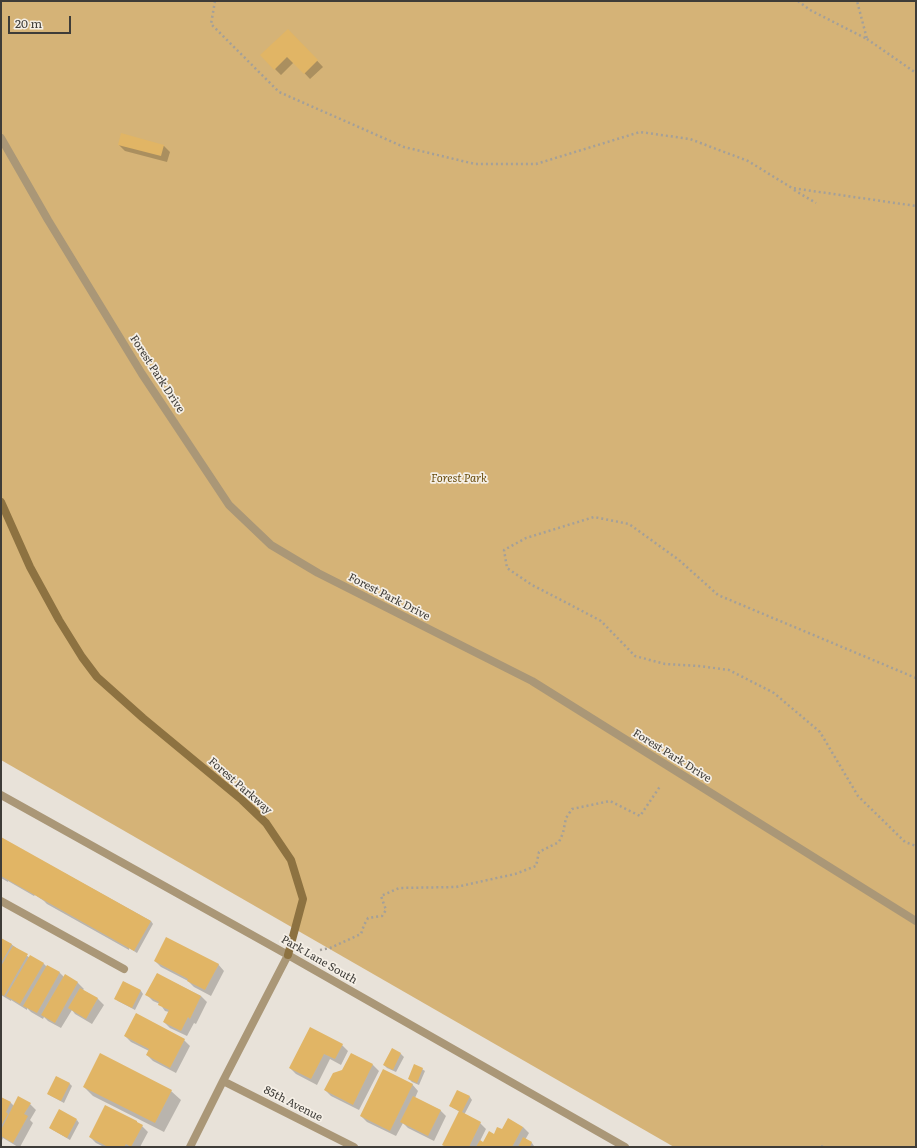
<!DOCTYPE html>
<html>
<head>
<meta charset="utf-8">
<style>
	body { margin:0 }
	#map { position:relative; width:917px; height:1148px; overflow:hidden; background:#e8e2d9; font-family:Literata,serif }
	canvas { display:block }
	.frame { position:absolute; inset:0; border:2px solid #3e3c38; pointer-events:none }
	.scale { position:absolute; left:8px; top:16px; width:63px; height:18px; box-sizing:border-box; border:2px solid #3e3c38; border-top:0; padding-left:5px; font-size:12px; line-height:14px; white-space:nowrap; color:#3e3c38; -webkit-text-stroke:3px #f5efe6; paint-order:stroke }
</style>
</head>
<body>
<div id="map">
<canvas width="917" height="1148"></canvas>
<div class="frame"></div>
<div class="scale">20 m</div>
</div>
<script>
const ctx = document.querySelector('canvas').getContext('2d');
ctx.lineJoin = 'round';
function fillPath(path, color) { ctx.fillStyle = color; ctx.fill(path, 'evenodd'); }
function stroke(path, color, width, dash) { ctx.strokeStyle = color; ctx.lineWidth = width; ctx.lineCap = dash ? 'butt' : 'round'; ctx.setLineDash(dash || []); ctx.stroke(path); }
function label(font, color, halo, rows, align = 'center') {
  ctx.font = font + ' Literata,serif'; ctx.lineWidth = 3.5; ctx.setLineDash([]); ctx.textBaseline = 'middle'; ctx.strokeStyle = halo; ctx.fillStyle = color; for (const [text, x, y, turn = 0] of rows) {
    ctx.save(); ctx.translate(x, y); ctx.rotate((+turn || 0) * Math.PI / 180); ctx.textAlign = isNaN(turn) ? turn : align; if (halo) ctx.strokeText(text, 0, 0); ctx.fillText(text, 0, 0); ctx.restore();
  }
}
fillPath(new Path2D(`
	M1 1H916V1147H674L1 760Z`), '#d5b377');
fillPath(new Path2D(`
	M288 30 323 67 310 79 294 62 281 75 275 69Z
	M119 145 164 146 170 152 167 162 125 151Z
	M1 838 151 921 153 924 137 953 129 948V950L47 904 44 901 35 895 34 896 8 881V882L1 878Z
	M1 939 11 944 30 958 31 957 44 964 47 967V966L60 973 64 977 65 976 78 983 84 989 83 990 98 999 104 1005 92 1024 75 1014 72 1010 61 1028 48 1021 44 1017 43 1019 31 1012 27 1008V1010L11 1000V1001L1 995Z
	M155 961 218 964 224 971 211 996 194 987 188 981 161 967Z
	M157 974 201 996 207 1002 196 1024 194 1023 187 1036 170 1028 164 1022 169 1012 165 1011 160 1004 153 1001 147 995Z
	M124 982 141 991 143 994 135 1010 118 1001 115 998Z
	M125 1036 184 1040 190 1046 176 1073 153 1061 147 1055 149 1051 131 1042Z
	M342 1045 348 1051 341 1065 330 1059 317 1085 296 1074 290 1068Z
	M392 1050 401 1054 404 1057 396 1072 387 1068 384 1065Z
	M352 1054 373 1065 379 1071 359 1110 331 1096 325 1090 343 1071Z
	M100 1055 171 1091 181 1100 164 1132 93 1096 84 1087Z
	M422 1069 425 1071 419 1085 412 1082 409 1079Z
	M56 1077 70 1084 72 1086 64 1103 51 1096 48 1094Z
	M412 1084 418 1091 415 1098 440 1110 446 1116 434 1141 408 1128 403 1123 396 1136 367 1122 361 1116Z
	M458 1091 470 1097 472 1100 464 1115 480 1123 486 1129 480 1141 484 1143 494 1135 502 1130 523 1127 529 1133 525 1140 532 1143 534 1146V1147H445L444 1145 460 1112 453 1108 450 1106Z
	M1 1098 11 1103 14 1106 30 1104 36 1110 30 1120 33 1123 20 1147H18L3 1138 1 1142Z
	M77 1120 79 1123 70 1140 53 1130 50 1128Z
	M142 1126 148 1132 140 1147H104L96 1143 90 1137Z`), '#0003');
fillPath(new Path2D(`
	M288 29 318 60 304 74 287 57 274 70 260 55Z
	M121 133 164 145 161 156 118 145Z
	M1 837 151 921 134 951 1 876Z
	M166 937 219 964 205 990 187 981 188 979 154 961Z
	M1 938 12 944 1 963Z
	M13 946 28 954 4 996 1 994V966Z
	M30 955 44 963 20 1004 6 996Z
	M47 965 60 972 37 1013 23 1006Z
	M157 973 201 996 190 1019 188 1017 181 1031 163 1022 169 1010 158 1005 159 1002 145 995Z
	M65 974 78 982 55 1023 41 1015Z
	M123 981 141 990 132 1008 114 999Z
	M80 988 98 998 86 1019 68 1008Z
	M136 1013 185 1039 170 1068 146 1055 149 1049 124 1036Z
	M310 1027 343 1044 335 1059 324 1054 311 1079 289 1068Z
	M392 1048 401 1053 393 1070 383 1065Z
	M100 1053 172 1090 155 1123 83 1087Z
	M351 1053 373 1064 353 1105 324 1090 333 1073 342 1070Z
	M414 1064 423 1068 417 1083 408 1079Z
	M383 1069 413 1084 390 1131 360 1116Z
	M56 1076 70 1083 61 1101 47 1094Z
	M457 1090 470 1096 462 1112 481 1122 469 1147H446L442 1145 459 1111 449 1106Z
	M18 1096 31 1103 24 1114 28 1116 13 1143 1 1136V1130Z
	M413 1096 441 1110 428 1136 400 1122Z
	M1 1097 11 1102 6 1112 8 1114 1 1126Z
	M105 1105 137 1121V1122L143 1125 131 1147 126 1144 124 1147H108L89 1137Z
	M59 1109 77 1119 67 1138 49 1128Z
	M508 1118 523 1127 512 1147H476L480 1140 483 1142 489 1131 494 1134 497 1127 502 1129Z
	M523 1137 532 1142 530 1147H518Z`), '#e1b565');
stroke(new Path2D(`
	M215 1 211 24 279 92 404 147 475 164H536L640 132 690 139 748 161 792 188 916 206
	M798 1 810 10 867 39 857 1
	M867 39 916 73
	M794 190 816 203
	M916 678 718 595 679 560 629 524 594 517 526 538 504 550 507 568 532 585 567 603 601 621 635 656 665 664 699 666 729 670 774 693 820 732 858 796 905 842 916 846
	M320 950 330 948 361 934 364 925 368 918 382 916 386 910 381 896 399 888 456 887 515 874 536 866 539 852 559 842 563 833 566 818 572 809 610 801 640 816 661 785
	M821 1146 823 1147`), '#a4a099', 2.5, [2, 3]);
stroke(new Path2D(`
	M1 138 48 220 142 374 229 505 271 545 318 573 532 681 916 921
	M1 795 288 955 625 1147
	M1 901 124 969
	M223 1081 354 1147
	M190 1147 223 1081 288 955`), '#aa9777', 8);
stroke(new Path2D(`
	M1 502 30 567 59 620 82 657 97 677 143 718 242 800 266 823 291 860 303 899 288 955`), '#8d7241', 8);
label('11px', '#3e3c38', '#f5efe6', [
	["Forest Park Drive",157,374,57],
	["Forest Park Drive",389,597,27],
	["Forest Park Drive",672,756,32],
	["Forest Parkway",240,786,41],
	["Park Lane South",319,960,30],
	["85th Avenue",293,1104,27]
]);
label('italic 11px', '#684b0b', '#f5efe6', [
	["Forest Park",459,479]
]);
</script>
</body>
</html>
